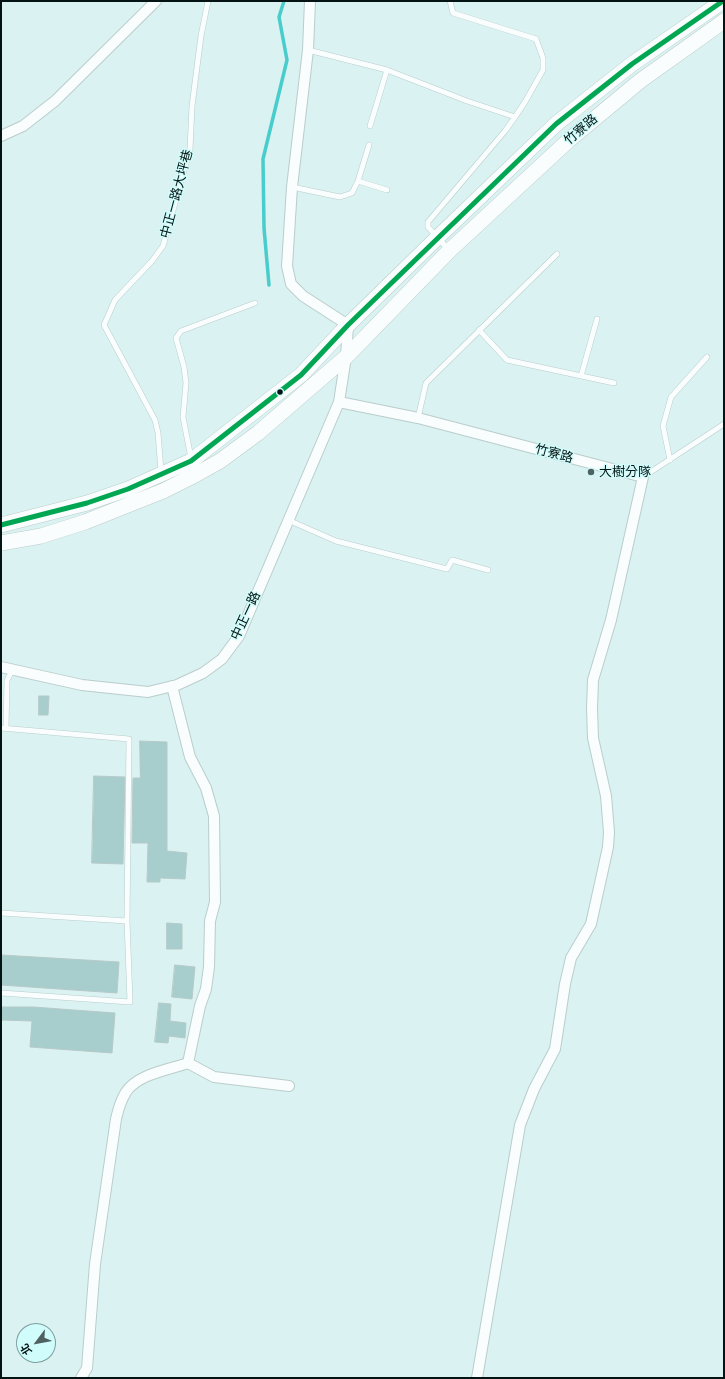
<!DOCTYPE html>
<html>
<head>
<meta charset="utf-8">
<style>
	body { margin:0 }
	#map { position:relative; width:725px; height:1379px; overflow:hidden; background:#daf2f1; font-family:"Fira Sans","Noto Sans TC",sans-serif }
	canvas { display:block }
	.frame { position:absolute; inset:0; border:2px solid #041313; pointer-events:none }
	.north { position:absolute; left:16px; top:1323px; width:40px; height:40px; box-sizing:border-box; background:#d0fcfb; border:1px solid #7e9f9e; border-radius:50%; rotate:238deg; font-size:11px; font-weight:700; line-height:16px; text-align:center; color:#041313 }
	.north::after { content:''; display:block; margin:auto; width:14px; height:18px; background:#4f6161; clip-path:polygon(50% 0,100% 100%,50% 72%,0 100%) }
</style>
</head>
<body>
<div id="map">
<canvas width="725" height="1379"></canvas>
<div class="frame"></div>
<div class="north">北</div>
</div>
<script>
const ctx = document.querySelector('canvas').getContext('2d');
ctx.lineJoin = 'round';
function stroke(path, color, width, dash) { ctx.strokeStyle = color; ctx.lineWidth = width; ctx.lineCap = dash ? 'butt' : 'round'; ctx.setLineDash(dash || []); ctx.stroke(path); }
function fillPath(path, color) { ctx.fillStyle = color; ctx.fill(path, 'evenodd'); }
function label(font, color, halo, rows, align = 'center') {
  ctx.font = font + ' "Fira Sans","Noto Sans TC",sans-serif'; ctx.lineWidth = 3; ctx.setLineDash([]); ctx.textBaseline = 'middle'; ctx.strokeStyle = halo; ctx.fillStyle = color; for (const [text, x, y, turn = 0] of rows) {
    ctx.save(); ctx.translate(x, y); ctx.rotate((+turn || 0) * Math.PI / 180); ctx.textAlign = isNaN(turn) ? turn : align; if (halo) ctx.strokeText(text, 0, 0); ctx.fillText(text, 0, 0); ctx.restore();
  }
}
stroke(new Path2D(`
	M269 285 264 228 263 159 287 60 279 17 284 1`), '#48cdcc', 3.5);
const building = new Path2D(`
	M39 696H49L48 715H39Z
	M140 741 167 742V851L187 853 185 879 160 878V882H147L148 843H132L133 778H140Z
	M94 776 125 777 123 864 92 863Z
	M167 923 182 924V949H167Z
	M1 955 119 962 117 993 1 985Z
	M175 965 195 967 192 999 172 997Z
	M159 1003 171 1004 170 1021 186 1023 185 1038 169 1036 168 1043 155 1042Z
	M1 1007H33L115 1013 112 1053 30 1047 32 1021 1 1020Z`);
fillPath(building, '#a7cecd');
stroke(building, '#b6c9c8', 1);
const lane = new Path2D(`
	M450 1 453 13 536 39 543 58V70L525 102 515 117
	M308 50 387 70 467 101 515 117 505 131 428 222V227L448 249
	M370 126 387 70
	M358 181 387 190
	M292 187 340 197 352 193 358 181 369 145
	M479 330 507 360 614 383
	M581 376 597 319
	M418 418 426 383 557 254
	M191 458 183 417 186 383 184 367 176 338 181 331 255 303
	M670 460 663 426 671 397 707 357
	M161 471 158 433 155 420 104 325 115 300 152 261 163 246 190 149 192 106 201 36 208 1
	M643 477 724 424
	M288 520 336 541 447 569 452 560 488 570
	M1 728 129 739 127 921 1 913
	M6 728 7 680 13 669
	M1 993 130 1002 127 921`);
const street = new Path2D(`
	M310 1 308 50 292 187 287 266 291 284 303 296 348 325 346 357 339 402 418 418 643 477 611 620 593 680 592 708 593 738 606 796 609 832 608 847 591 924 571 958 565 984 555 1049 534 1089 520 1125 477 1378
	M1 136 23 126 55 101 156 1
	M1 667 82 685 148 692 177 685 203 673 222 659 239 636 339 402
	M172 686 190 757 206 788 214 816 215 902 210 921 209 967 206 989 200 1006 188 1063
	M81 1378 87 1368 95 1264 116 1119C118 1110 121 1100 126 1092 138 1074 168 1070 188 1063L214 1077 289 1086`);
const primary = new Path2D(`
	M1 525 87 503 128 489 191 461 301 375 348 325 438 237 556 124 632 64 723 1
	M1 543 41 536 85 522 163 491 195 475 220 461 258 433 346 357 449 251 569 140 640 81 724 21`);
stroke(lane, '#bacdcc', 6);
stroke(street, '#bacdcc', 12);
stroke(primary, '#bacdcc', 16);
stroke(lane, '#f9fdfd', 5);
stroke(street, '#f9fdfd', 10);
stroke(primary, '#f9fdfd', 15);
stroke(new Path2D(`
	M1 525 87 503 128 489 191 461 301 375 348 325 556 124 632 64 723 1`), '#00a651', 5);
for (const [x, y, r, color] of [
	[280,392,3.5,"#041313"],
	[591,472,4,"#4f6161"]
]) { const dot = new Path2D(); dot.arc(x, y, r, 0, 2 * Math.PI); ctx.fillStyle = color; ctx.fill(dot); stroke(dot, '#d0fcfb', 1.5); }
label('13px', '#041313', '#d0fcfb', [
	["竹寮路",581,130,-40],
	["中正一路大坪巷",177,194,-75],
	["竹寮路",554,454,15],
	["中正一路",246,616,-65]
]);
label('13px', '#041313', '#d0fcfb', [
	["大樹分隊",599,472]
], 'left');
</script>
</body>
</html>
